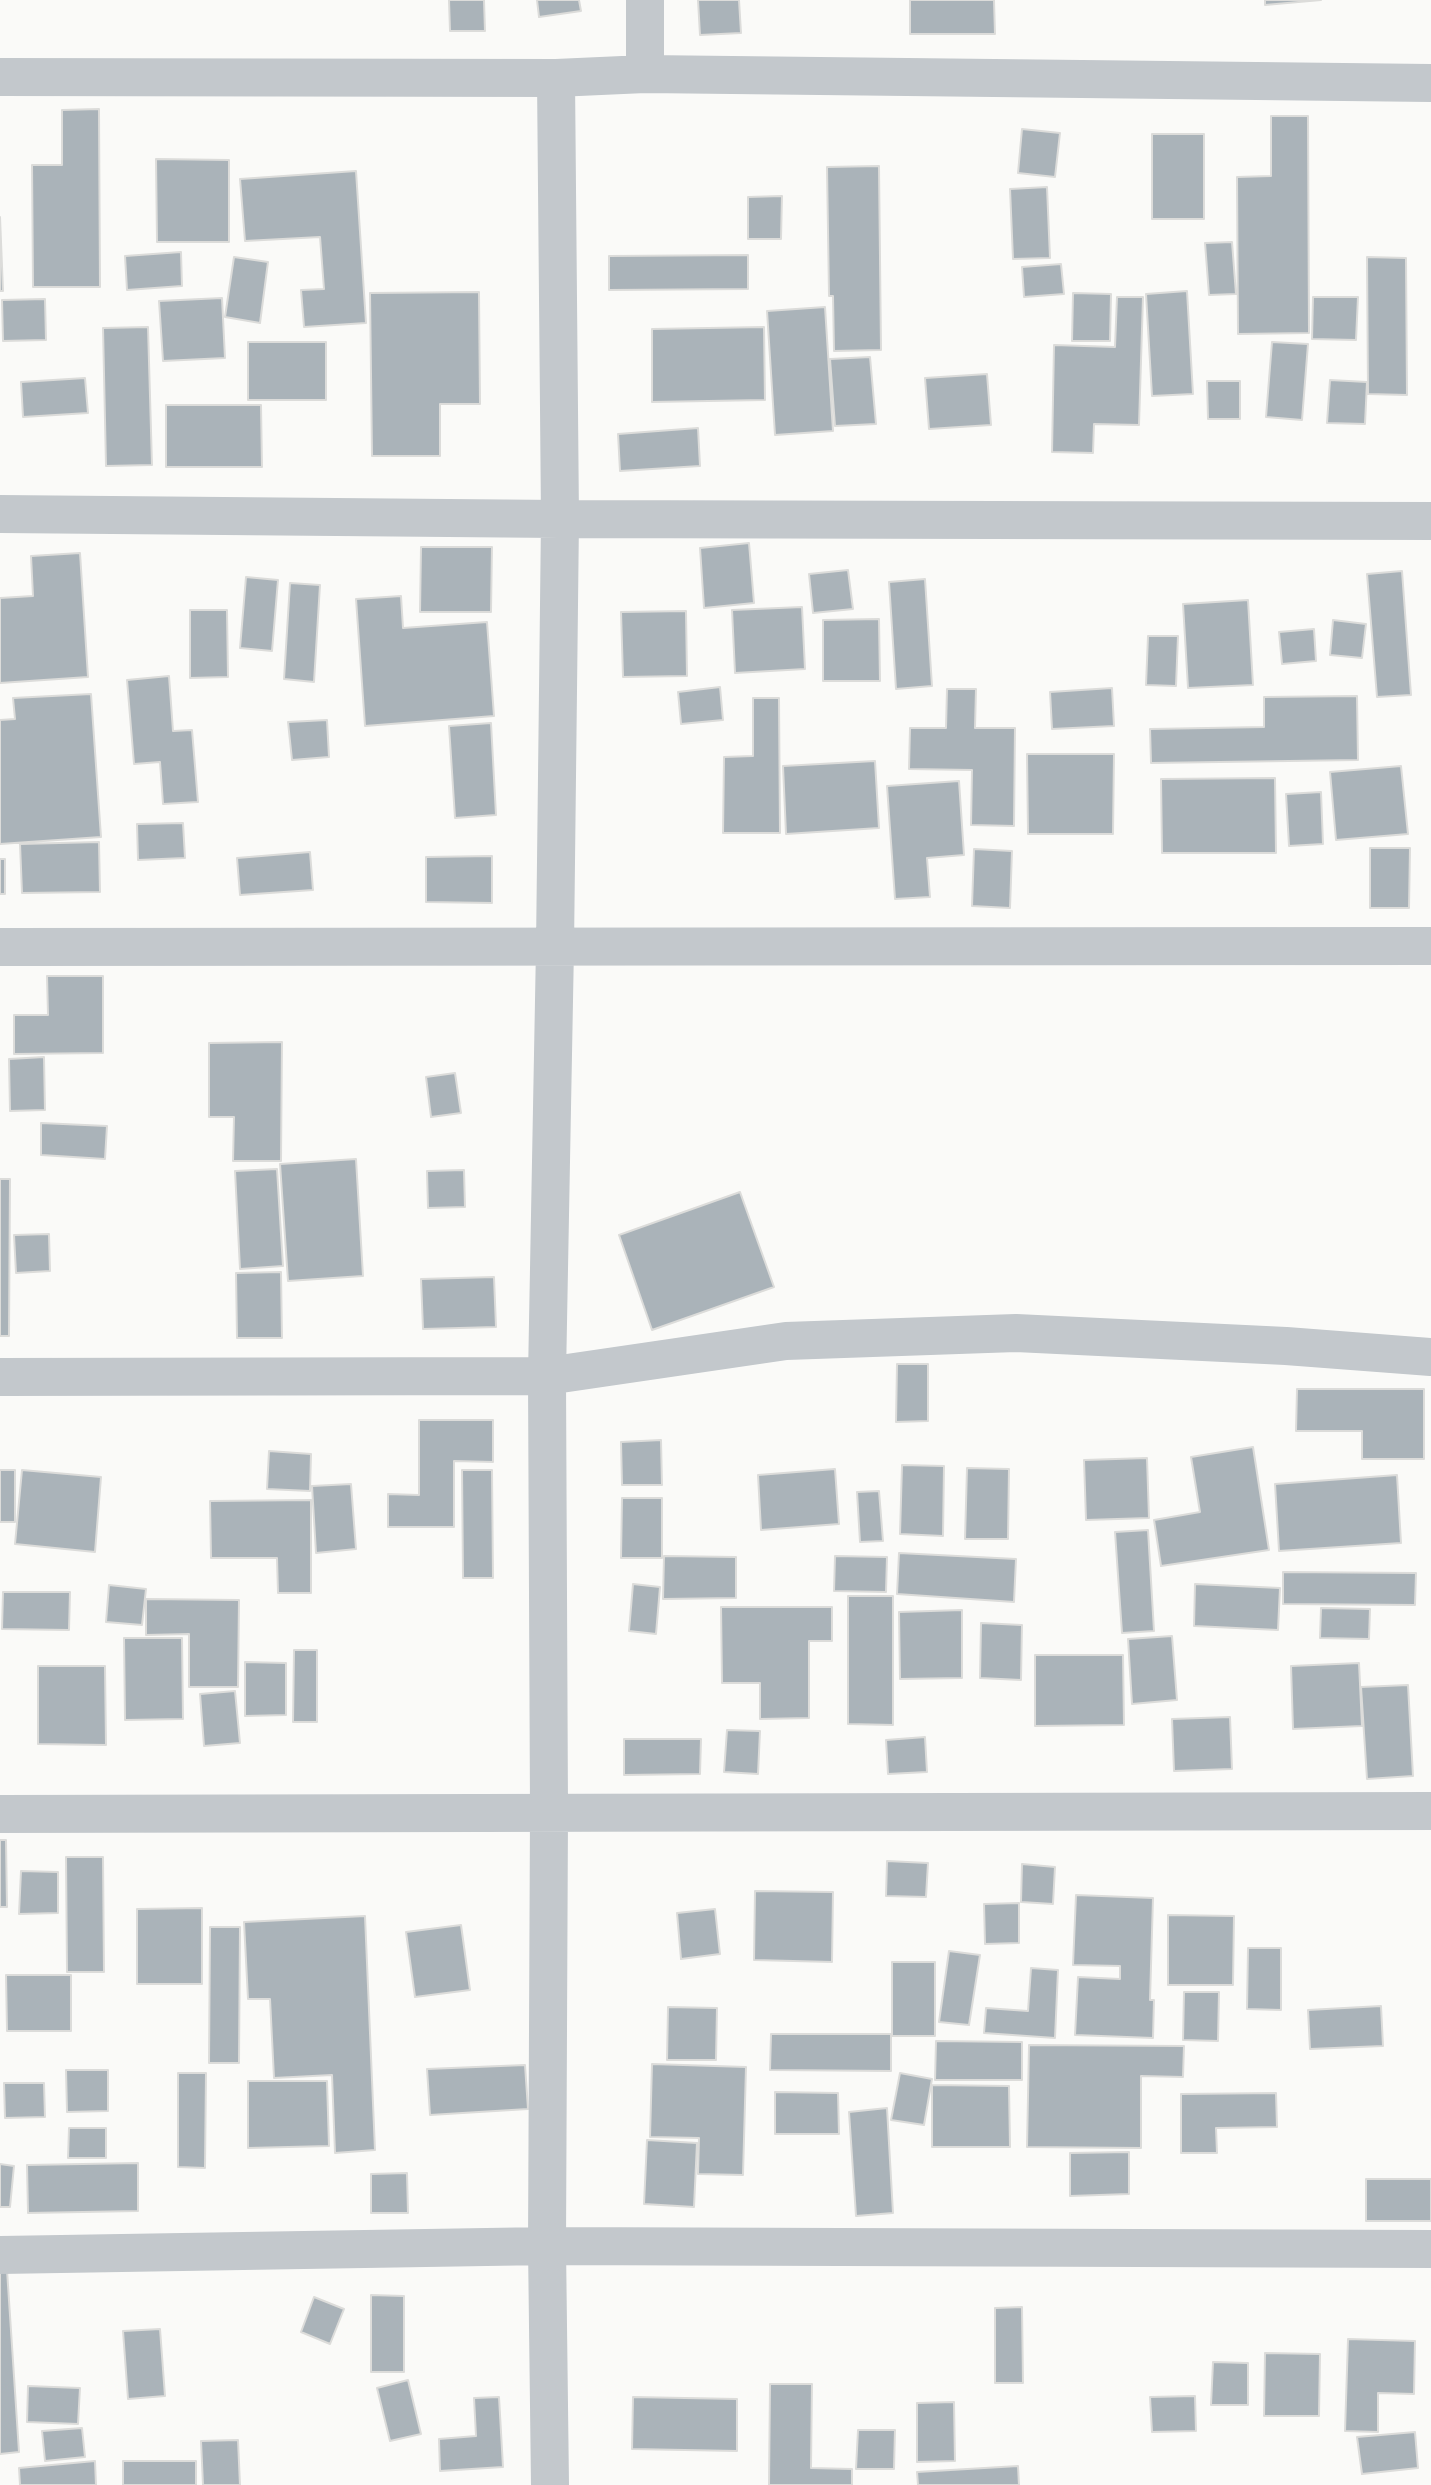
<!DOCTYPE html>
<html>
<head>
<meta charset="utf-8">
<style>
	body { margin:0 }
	canvas { display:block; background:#fafaf8 }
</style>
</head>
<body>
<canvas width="1431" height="2485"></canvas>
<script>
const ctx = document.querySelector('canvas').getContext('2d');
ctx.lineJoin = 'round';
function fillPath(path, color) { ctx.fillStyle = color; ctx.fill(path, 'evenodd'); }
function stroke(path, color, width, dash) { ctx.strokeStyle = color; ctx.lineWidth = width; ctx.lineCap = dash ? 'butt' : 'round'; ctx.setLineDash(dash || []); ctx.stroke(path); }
const building = new Path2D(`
	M449 0H484L485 31H450Z
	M537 0H579L581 11 539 17Z
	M698 0H739L741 33 700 35Z
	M910 0H994L995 34H910Z
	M1265 0H1321L1265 5Z
	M99 109 100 287H33L32 165H62V110Z
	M1271 116H1308L1309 333 1238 334 1237 177 1271 176Z
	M1022 129 1060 133 1055 177 1018 173Z
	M1152 134H1204V219H1152Z
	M156 159 229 160V242H157Z
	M879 166 881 350 834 351 833 296H829L827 167Z
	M356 171 366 323 304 327 301 290 324 289 320 237 245 241 240 179Z
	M1047 187 1050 258 1013 259 1010 189Z
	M782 196 781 239H748V197Z
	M0 217 3 291H0Z
	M1232 242 1236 294 1209 295 1205 243Z
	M181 252 182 286 127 290 125 256Z
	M748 255V289L609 290V256Z
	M234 257 268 262 260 323 225 317Z
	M1367 257 1406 258 1407 395 1368 394Z
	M1061 264 1064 294 1024 297 1022 267Z
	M1187 291 1193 394 1152 396 1146 294Z
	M479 292 480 404H440V456H372L370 293Z
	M1073 293 1111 294 1110 341H1072Z
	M1117 297H1143L1139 425 1094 424 1093 453 1052 452 1054 345 1115 347Z
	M1313 297H1358L1356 340 1312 339Z
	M222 298 225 358 163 361 159 301Z
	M45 299 46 340 3 341 2 300Z
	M825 307 833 431 775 435 767 311Z
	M148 327 152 465 106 466 103 328Z
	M764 327 765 400 652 402V329Z
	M248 342H326V400H248Z
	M1272 342 1308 344 1302 420 1266 417Z
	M870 357 876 424 835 426 830 359Z
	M987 374 991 425 929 429 925 378Z
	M85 378 88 413 23 417 21 382Z
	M1330 380 1367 382 1365 424 1327 423Z
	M1207 381H1240V419H1208Z
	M166 405H261L262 467H166Z
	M698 428 700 466 620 471 618 434Z
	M749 543 754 603 704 608 700 548Z
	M421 547H492L491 612H420Z
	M80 553 88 677 0 683V598L33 596 31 556Z
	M848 570 853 609 813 613 809 574Z
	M1402 571 1411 695 1377 697 1367 574Z
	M246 577 278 580 272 651 240 648Z
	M925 579 932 686 896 689 889 582Z
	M290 583 320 585 314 682 284 679Z
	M401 596 403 628 487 622 494 716 365 726 356 599Z
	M1248 600 1253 685 1188 688 1183 604Z
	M802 607 805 669 735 673 732 610Z
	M190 610H227L228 677 190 678Z
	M686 611 687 676 623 677 621 612Z
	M879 619 880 681H823V620Z
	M1333 620 1366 624 1362 658 1330 655Z
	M1314 629 1316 661 1282 664 1279 632Z
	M1148 636H1178L1176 686 1146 685Z
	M169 676 173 731 192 730 198 802 163 804 160 762 134 764 127 680Z
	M720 687 723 720 681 724 678 692Z
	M1112 688 1114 726 1052 729 1050 692Z
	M947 689H976L975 728H1015L1014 826 971 825 972 770 909 769 910 728H946Z
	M91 694 101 837 0 844V720L15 719 13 698Z
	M1357 696 1358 760 1151 763 1150 729 1264 727V697Z
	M753 698H779L780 833H723L724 757 753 756Z
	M327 720 329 757 292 760 288 722Z
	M491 723 496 815 455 818 449 726Z
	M1027 754H1114L1113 834H1028Z
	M875 761 879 828 786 834 783 766Z
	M1401 766 1408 834 1336 840 1330 772Z
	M1275 778 1276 853H1162L1161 779Z
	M959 781 964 855 927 858 930 897 895 899 887 786Z
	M1321 792 1323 844 1289 846 1286 794Z
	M183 823 185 858 138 860 137 824Z
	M99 842 100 892 22 893 20 844Z
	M1370 848H1410L1409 908H1370Z
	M974 849 1012 851 1010 908 972 906Z
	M310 852 313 890 240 895 237 858Z
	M492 856V903L426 902V857Z
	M0 859H5V894H0Z
	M47 976H103V1053L14 1054V1015H48Z
	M282 1042 281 1161H233L234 1117H209V1043Z
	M44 1057 45 1110 10 1111 9 1059Z
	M455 1073 461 1113 431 1117 426 1077Z
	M41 1123 107 1126 105 1159 41 1155Z
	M356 1159 363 1276 288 1281 280 1164Z
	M277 1169 283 1266 240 1269 235 1171Z
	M464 1170 465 1207 428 1208 427 1171Z
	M0 1179H10L9 1336H0Z
	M740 1192 774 1287 652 1330 619 1235Z
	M49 1234 50 1271 16 1273 14 1235Z
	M281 1272 282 1338H237L236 1273Z
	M494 1277 496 1327 423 1329 421 1279Z
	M897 1364H928V1421L896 1422Z
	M1297 1389H1424V1459H1362V1431H1296Z
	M419 1420H493V1462L454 1461V1527H388V1494L419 1495Z
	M661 1440 662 1485H622L621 1442Z
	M1253 1447 1269 1550 1161 1566 1154 1520 1200 1512 1191 1457Z
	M269 1451 311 1454 310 1491 267 1489Z
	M1147 1458 1149 1518 1086 1520 1084 1460Z
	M902 1465 944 1466 943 1536 900 1534Z
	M967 1468 1009 1469 1008 1539H965Z
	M835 1469 839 1524 761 1530 758 1475Z
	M0 1470H15V1522H0Z
	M22 1470 101 1477 95 1552 15 1544Z
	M462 1470H492L493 1578H463Z
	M1397 1475 1401 1543 1279 1551 1275 1484Z
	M351 1484 356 1549 316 1553 312 1486Z
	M879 1491 883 1541 860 1542 857 1492Z
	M622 1498H662V1558H621Z
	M311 1500V1593H278L277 1558H211L210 1501Z
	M1148 1530 1154 1631 1122 1633 1115 1532Z
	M899 1553 1016 1559 1014 1602 897 1594Z
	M664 1556 736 1557V1598L663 1599Z
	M835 1556 887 1557 886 1592 834 1591Z
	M1283 1572 1416 1573 1415 1605 1283 1604Z
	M633 1584 660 1587 656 1634 629 1631Z
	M1195 1584 1280 1588 1278 1630 1194 1626Z
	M109 1585 146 1589 142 1625 106 1622Z
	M3 1592H70L69 1630 2 1629Z
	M848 1596H893V1725L848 1724Z
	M146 1599 239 1600 238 1687H189V1634L146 1635Z
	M721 1607H832V1641H809V1718L760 1719V1683H722Z
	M1321 1608 1370 1609 1369 1639 1320 1638Z
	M962 1610V1678L900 1679 899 1612Z
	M981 1623 1022 1625 1021 1680 980 1678Z
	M1172 1636 1177 1700 1132 1704 1128 1639Z
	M124 1638H182L183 1719 125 1720Z
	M294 1650H317V1722H293Z
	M1035 1655H1123L1124 1725 1035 1726Z
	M245 1662 286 1663V1715L245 1716Z
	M1359 1663 1362 1726 1293 1729 1291 1666Z
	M38 1666H105L106 1745 38 1744Z
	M1408 1685 1413 1776 1367 1779 1361 1687Z
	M235 1691 240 1743 204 1746 200 1694Z
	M1230 1717 1232 1769 1174 1771 1172 1719Z
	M727 1730 760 1731 758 1774 724 1772Z
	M925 1737 927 1772 888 1774 886 1740Z
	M624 1739H701L700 1774 624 1775Z
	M0 1840H6L7 1907H0Z
	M66 1857H103L104 1972H67Z
	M887 1861 928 1863 926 1897 886 1896Z
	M1022 1864 1055 1867 1053 1904 1021 1902Z
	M21 1871 58 1872V1913L19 1914Z
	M755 1891 833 1892 832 1962 754 1960Z
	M1076 1895 1153 1898 1150 2000H1154L1153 2038 1075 2035 1078 1977 1120 1979V1966L1073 1965Z
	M1019 1903V1943L985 1944 984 1904Z
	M202 1908V1984H137V1909Z
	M715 1909 720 1954 681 1959 677 1913Z
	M1168 1915 1234 1916 1233 1985H1168Z
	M365 1916 375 2150 335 2153 332 2075 274 2078 270 1999H248L244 1922Z
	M461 1925 470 1990 415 1997 406 1932Z
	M210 1927H240L239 2063H209Z
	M1248 1948H1281V2010L1247 2009Z
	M949 1951 980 1955 969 2025 939 2022Z
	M892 1962H935V2036H892Z
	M1031 1968 1058 1970 1055 2038 984 2033 986 2008 1028 2011Z
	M6 1975H71V2031H7Z
	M1184 1992H1219L1218 2041 1183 2040Z
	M1381 2006 1383 2046 1310 2049 1308 2010Z
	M668 2007 717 2008 716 2060H667Z
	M771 2034H891V2071L770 2070Z
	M936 2041 1022 2042V2080H935Z
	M1029 2045 1184 2046 1183 2077 1141 2076V2148L1027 2147Z
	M652 2064 746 2067 743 2175 698 2174 699 2138 650 2137Z
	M525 2065 528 2109 430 2115 427 2069Z
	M66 2070H108V2111L67 2112Z
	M178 2073H206L205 2168 178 2167Z
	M900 2073 932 2079 924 2125 891 2120Z
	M248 2081H327L329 2146 248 2148Z
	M4 2083H44L45 2117 5 2118Z
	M932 2085 1009 2086 1010 2147H932Z
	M775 2092 838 2093 839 2134H775Z
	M1276 2093 1277 2127 1216 2128 1217 2153H1181V2094Z
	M887 2108 893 2213 856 2216 849 2112Z
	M69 2128H106V2158H68Z
	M647 2140 697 2143 694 2207 644 2204Z
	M1129 2152V2194L1070 2196V2153Z
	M138 2163V2211L28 2213 27 2165Z
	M0 2164 14 2166 10 2207H0Z
	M407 2173 408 2213H371V2174Z
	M1366 2179H1431V2221H1366Z
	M7 2270 19 2452 0 2454V2271Z
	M371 2295 404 2296V2372H371Z
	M314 2297 344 2309 330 2344 301 2332Z
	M1022 2307 1023 2383H995V2308Z
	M160 2329 165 2396 128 2399 123 2331Z
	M1348 2339 1415 2341 1414 2394 1378 2393V2432L1345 2431Z
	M1265 2353 1320 2354 1319 2416H1264Z
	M1213 2362 1248 2363V2405H1211Z
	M408 2380 421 2434 390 2441 377 2388Z
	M770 2384H812L811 2468 852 2469V2485H769Z
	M28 2386 80 2388 78 2424 27 2422Z
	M1195 2396 1196 2431 1152 2432 1150 2397Z
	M499 2397 503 2467 440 2471 439 2439 476 2436 474 2398Z
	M633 2397 737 2399V2451L632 2449Z
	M954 2402 955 2461 917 2462V2403Z
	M82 2428 85 2457 45 2461 42 2431Z
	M858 2430H895L894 2469H856Z
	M1415 2432 1418 2468 1362 2474 1357 2437Z
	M238 2440 240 2485H203L201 2441Z
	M95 2461 96 2485H20L19 2468Z
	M123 2461H196V2485H123Z
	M1018 2466 1019 2485H918L917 2472Z`);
fillPath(building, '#aab3b9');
stroke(building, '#dcdcda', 2);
stroke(new Path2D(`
	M645 74V0
	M0 77 556 78 645 74 1431 83
	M0 514 560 519 1431 521
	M0 947 1431 946
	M0 1377 547 1376 786 1341 1016 1333 1286 1346 1431 1357
	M0 1814 1431 1811
	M0 2255 547 2246 1431 2249
	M550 2485 547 2246 549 1812 547 1376 555 947 560 519 556 78`), '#c3c8cc', 38);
</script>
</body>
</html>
